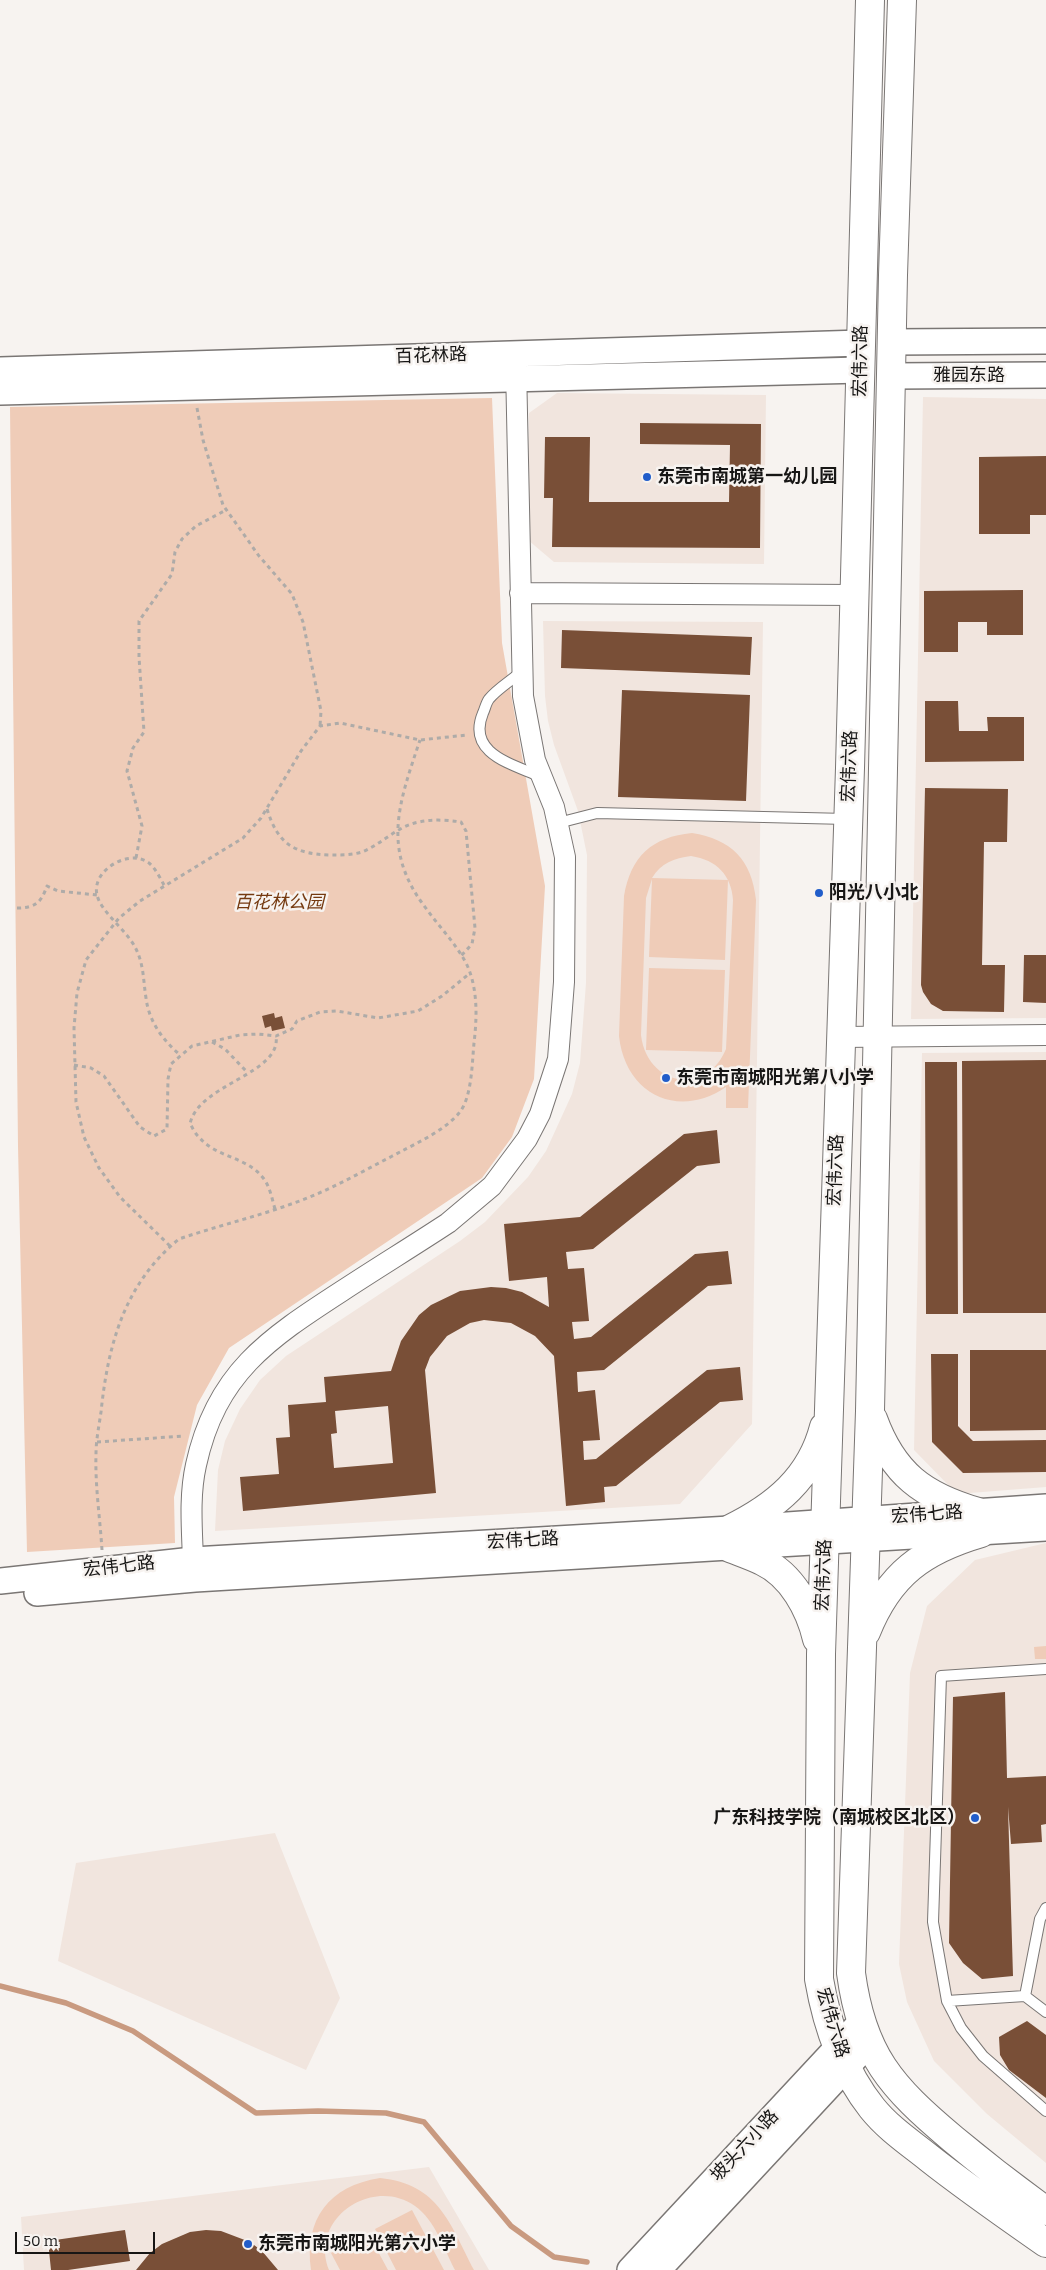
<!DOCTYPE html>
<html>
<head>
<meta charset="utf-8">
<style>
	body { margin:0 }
	#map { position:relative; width:1046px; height:2270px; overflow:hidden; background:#f7f3f0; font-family:Bitter,serif }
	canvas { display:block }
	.scale { position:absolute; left:15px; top:2232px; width:140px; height:22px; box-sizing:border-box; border:2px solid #171615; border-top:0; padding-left:6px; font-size:15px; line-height:18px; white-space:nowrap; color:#171615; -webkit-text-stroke:4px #f7f3f0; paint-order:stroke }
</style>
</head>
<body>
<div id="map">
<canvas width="1046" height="2270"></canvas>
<div class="scale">50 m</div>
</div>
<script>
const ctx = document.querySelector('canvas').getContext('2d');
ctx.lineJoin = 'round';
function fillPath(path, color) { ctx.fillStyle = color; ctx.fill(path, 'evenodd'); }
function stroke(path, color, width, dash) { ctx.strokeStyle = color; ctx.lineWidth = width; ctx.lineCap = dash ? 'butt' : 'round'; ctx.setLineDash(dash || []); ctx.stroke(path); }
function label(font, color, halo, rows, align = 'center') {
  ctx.font = font + ' Bitter,"Noto Sans SC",serif'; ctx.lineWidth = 5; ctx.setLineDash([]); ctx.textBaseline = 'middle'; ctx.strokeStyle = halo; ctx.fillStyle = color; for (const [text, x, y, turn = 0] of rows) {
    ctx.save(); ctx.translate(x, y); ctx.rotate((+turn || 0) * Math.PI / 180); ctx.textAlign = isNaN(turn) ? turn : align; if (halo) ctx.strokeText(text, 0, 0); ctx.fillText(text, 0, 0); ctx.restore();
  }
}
fillPath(new Path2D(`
	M557 393 766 395 764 564 554 562 528 540 529 413Z
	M923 397 1046 399V1018L911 1019Z
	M543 621 763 622 752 1424 680 1504 215 1531 218 1470 225 1441 240 1409 260 1380 286 1356 460 1241 485 1222 528 1177 546 1151 572 1094 580 1063 586 983 587 855 578 811 554 745 548 721 545 696Z
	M1046 1052V1487L957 1494 914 1450 922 1053Z
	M1046 1543V2163L987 2114 934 2061 907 2002 899 1964 910 1673 927 1606 975 1560Z
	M275 1833 340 1998 306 2070 58 1961 76 1863Z
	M429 2167 489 2270H24L21 2217Z`), '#f1e5de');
fillPath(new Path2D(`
	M492 398 502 643 545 886 534 1079 512 1137 482 1178 229 1348 197 1405 174 1497 175 1543 27 1552 18 1146 10 407Z
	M692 833C731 839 752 860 756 900L748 1108H726V1087C678 1120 625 1094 619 1036L624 896C631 856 652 837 692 833ZM691 856C717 860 731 875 733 900L726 1049C706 1097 647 1086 641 1035L646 898 652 879 649 957 725 960 728 880 652 878C661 863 674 858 691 856Z
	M649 968 725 970 722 1052 646 1050Z
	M1046 1646V1659H1035L1034 1647Z
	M380 2178C439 2184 450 2224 474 2270H455C444 2249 435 2220 415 2206 372 2176 309 2219 329 2270H311C304 2219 329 2186 380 2178Z
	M412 2210 444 2270H396L375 2229Z
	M368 2233 388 2270H340L331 2253Z`), '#efccb8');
stroke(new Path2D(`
	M0 1986 66 2003 133 2031 256 2113 318 2111 386 2113 424 2122 511 2226 554 2257 587 2262`), '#c99a80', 5.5);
fillPath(new Path2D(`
	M640 423 761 424 760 548 552 547 553 498H544L545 437H590L589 502H729L730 445 640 444Z
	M1046 456V515H1030V534H979V457Z
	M1023 590V635H987V622H958V652H924V591Z
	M562 630 752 637 750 675 561 668Z
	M622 690 750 695 746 801 618 797Z
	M925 701H958L959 731H988L987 717H1024V761L925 762Z
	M925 788 1008 789 1007 842H984L982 965H1005L1004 1012 943 1011 931 1004 923 992 921 985Z
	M1024 955H1046V1003L1023 1002Z
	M274 1013 275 1018 282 1016 285 1028 272 1031 271 1026 265 1028 262 1016Z
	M1046 1060V1313H963L962 1061Z
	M925 1062H957L958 1314H926Z
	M717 1130 720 1163 697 1166 593 1249 566 1252 568 1269 584 1268 589 1321 572 1322 574 1339 591 1337 695 1254 728 1251 732 1284 708 1286 604 1370 577 1372 578 1392 595 1390 600 1440 583 1441 584 1460 596 1459 707 1370 740 1367 743 1400 720 1402 616 1486 604 1487 605 1502 566 1506 554 1356 535 1336 511 1323 484 1320 470 1323 447 1336 430 1357 425 1370 436 1493 243 1511 240 1477 279 1474 276 1438 290 1437 288 1405 326 1402 324 1377 391 1371 401 1341 419 1315 431 1305 460 1291 491 1287 506 1288 522 1292 549 1307 547 1277 509 1281 504 1224 580 1217 684 1134ZM388 1406 393 1463 334 1468 331 1434 337 1433 335 1411Z
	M970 1350H1046V1430L970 1431Z
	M931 1354H958V1426L973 1441 1046 1440V1472L963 1473 932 1442Z
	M1005 1692 1007 1778 1046 1776V1824L1041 1825 1042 1842 1011 1844 1008 1807 1013 1976 982 1979 963 1963 949 1943 953 1697Z
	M1027 2021 1046 2035V2098L1009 2070 1000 2055 999 2037Z
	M125 2230 130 2261 68 2270H51L48 2241Z
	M206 2230 221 2231 250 2242 262 2251 278 2270H136L150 2253 162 2244 190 2232Z`), '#794f37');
const service = new Path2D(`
	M521 672C512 680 497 689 489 699 486 703 485 709 483 713 466 754 513 764 541 777
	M558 823 597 813 847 819
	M1046 1669 941 1676 933 1922 947 2001 961 2028 983 2056 1046 2111
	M1025 1996 1046 2012
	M947 2001 1025 1996 1040 1919 1046 1908`);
const minor = new Path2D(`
	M520 593 855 595
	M841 1037 1046 1035
	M193 1560C192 1529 189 1496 196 1465 216 1373 268 1339 342 1291 377 1268 413 1246 448 1223L492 1186 527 1139 540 1114 558 1059 564 982 565 857 554 807 535 760 523 696 516 366`);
const tertiary = new Path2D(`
	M892 342 1046 341
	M0 370 861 343
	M892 376 1046 375
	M0 392 861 370
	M0 1581 193 1560 730 1529 1046 1507
	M37 1593 195 1579 1046 1528
	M630 2270 861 2022
	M658 2270 869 2043`);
const primary = new Path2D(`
	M870 0 850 768 821 1654 819 1979C827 2026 842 2070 872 2108 888 2128 909 2142 929 2158 967 2188 1006 2215 1046 2243
	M902 0 893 275 870 1411 851 1973C862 2055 891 2087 953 2139 983 2164 1014 2188 1046 2211
	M873 1419C893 1474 923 1496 978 1512
	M730 1529C775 1507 811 1478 824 1427
	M730 1548C740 1552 752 1556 762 1561 792 1575 810 1609 817 1639
	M866 1632C889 1574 923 1550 981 1533`);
stroke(service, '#7a7674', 12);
stroke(minor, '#7a7674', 22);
stroke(tertiary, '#7a7674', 28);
stroke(primary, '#7a7674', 30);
stroke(new Path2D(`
	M197 408 203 440 223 505 259 556 292 594 303 622 321 711 320 726
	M267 809C278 845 295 854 331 855 341 855 352 855 362 852 382 844 397 826 419 822 432 819 448 820 461 822L466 831 475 928 472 944 461 956
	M136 858 142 826 127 771 133 748 144 732 139 657V621L172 574 175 552 182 539 196 526 226 510
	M164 885C160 878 156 869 149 863 130 848 91 870 97 895 101 912 126 930 135 947 144 964 143 979 146 998 149 1022 163 1040 180 1055
	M17 908C35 908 41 903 47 886L58 891 97 895
	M212 1042 225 1049 247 1072
	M74 1065 91 1068 104 1076 140 1127 154 1136 167 1129 168 1079 171 1064 192 1046 240 1035 258 1034 276 1036 292 1029 297 1021 320 1012 337 1011 378 1018 418 1011 442 996 469 974
	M275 1209C272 1199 270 1187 264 1179 247 1156 216 1158 199 1137 195 1134 193 1128 190 1124 198 1084 282 1074 276 1036
	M170 1246 120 1197 99 1168 84 1137 76 1102 74 1028 77 993 86 960 119 918 140 901 243 838 261 818 301 751 320 726 340 723 420 740 467 735
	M97 1442 184 1436
	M102 1550C100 1518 95 1486 96 1454 96 1440 99 1426 101 1412 108 1345 124 1284 179 1239 217 1226 256 1217 294 1203 331 1190 365 1170 400 1152 419 1142 445 1130 459 1113 472 1098 472 1063 474 1043 477 1018 478 989 467 965 456 943 439 927 425 907 381 849 399 803 420 740`), '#aeaba8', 3, [4, 4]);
stroke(service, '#fff', 10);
stroke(minor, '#fff', 20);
stroke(tertiary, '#fff', 25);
stroke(primary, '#fff', 28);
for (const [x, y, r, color] of [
	[647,477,5,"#215dca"],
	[819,893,5,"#215dca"],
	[666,1078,5,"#215dca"],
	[975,1818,5,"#215dca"],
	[248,2244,5,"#215dca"]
]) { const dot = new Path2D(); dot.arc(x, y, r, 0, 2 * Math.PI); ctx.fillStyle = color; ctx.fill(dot); stroke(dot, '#f7f3f0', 2); }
label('18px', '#171615', '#f7f3f0', [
	["百花林路",431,356,-2],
	["宏伟六路",861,361,-89],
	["雅园东路",969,376],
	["宏伟六路",850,766,-88],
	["宏伟六路",836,1170,-88],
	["宏伟七路",927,1515,-4],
	["宏伟七路",523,1541,-3],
	["宏伟七路",119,1567,-6],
	["宏伟六路",824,1575,-88],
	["宏伟六路",832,2023,73],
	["坡头六小路",745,2146,-47]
]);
label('bold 18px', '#171615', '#f7f3f0', [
	["东莞市南城第一幼儿园",657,477],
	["阳光八小北",829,893],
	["东莞市南城阳光第八小学",676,1078],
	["广东科技学院（南城校区北区）",965,1818,"right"],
	["东莞市南城阳光第六小学",258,2244]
], 'left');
label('italic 18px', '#753a10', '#f7f3f0', [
	["百花林公园",279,903]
]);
</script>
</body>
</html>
